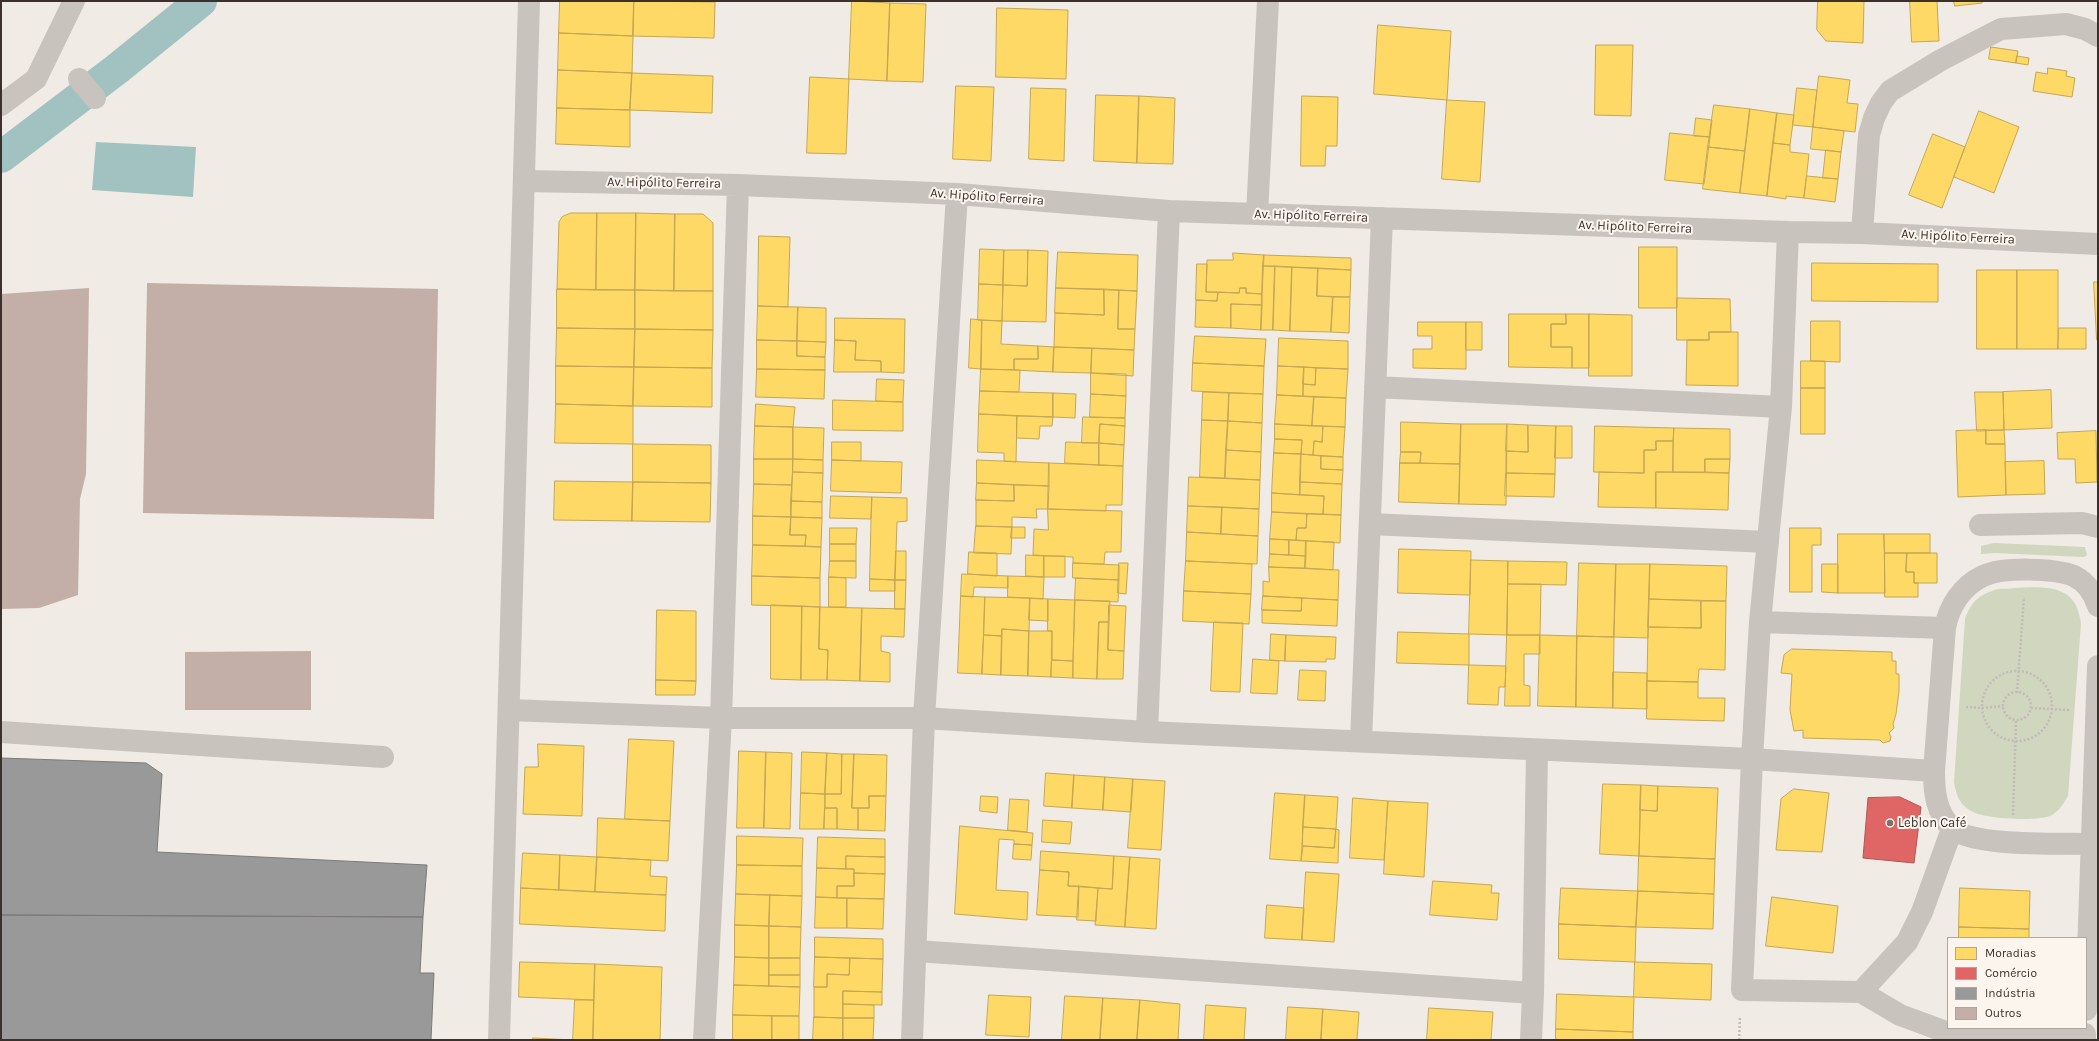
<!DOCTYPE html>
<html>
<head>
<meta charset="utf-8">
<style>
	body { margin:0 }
	#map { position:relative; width:2099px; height:1041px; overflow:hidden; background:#f0ebe5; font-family:Karla,sans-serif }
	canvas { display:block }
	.frame { position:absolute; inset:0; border:2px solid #3b302b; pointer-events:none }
	.legend { position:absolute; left:1947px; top:937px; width:140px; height:92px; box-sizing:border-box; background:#fbf5ee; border:1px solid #aea6a0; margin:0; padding:5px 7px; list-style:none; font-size:12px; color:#3b302b }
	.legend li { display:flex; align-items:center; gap:8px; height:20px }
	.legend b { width:20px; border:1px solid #aea6a0 }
</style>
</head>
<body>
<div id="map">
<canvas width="2099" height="1041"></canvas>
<div class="frame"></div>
<ul class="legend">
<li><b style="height:11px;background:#ffd966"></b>Moradias</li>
<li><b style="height:11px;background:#e06666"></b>Comércio</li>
<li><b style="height:11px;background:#999"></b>Indústria</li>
<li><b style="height:11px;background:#c3afa7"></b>Outros</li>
</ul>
</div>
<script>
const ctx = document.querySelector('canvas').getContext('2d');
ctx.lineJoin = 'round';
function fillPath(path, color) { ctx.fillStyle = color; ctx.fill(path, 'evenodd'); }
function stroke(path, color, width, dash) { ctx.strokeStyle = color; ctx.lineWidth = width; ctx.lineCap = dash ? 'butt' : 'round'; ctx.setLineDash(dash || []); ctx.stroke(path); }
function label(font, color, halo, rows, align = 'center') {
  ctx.font = font + ' Karla,sans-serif'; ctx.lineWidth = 4; ctx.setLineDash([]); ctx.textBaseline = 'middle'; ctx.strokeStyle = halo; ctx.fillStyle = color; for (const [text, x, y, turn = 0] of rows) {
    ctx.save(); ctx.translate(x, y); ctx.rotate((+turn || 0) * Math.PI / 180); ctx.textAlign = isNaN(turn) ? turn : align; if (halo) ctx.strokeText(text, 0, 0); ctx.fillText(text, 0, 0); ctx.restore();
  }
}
fillPath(new Path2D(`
	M1994 543 2085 547 2087 555 2084 557 1995 553 1981 554V546Z
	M1998 589C2022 589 2066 579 2077 608 2079 613 2080 618 2081 623L2068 796C2063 804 2060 810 2052 815 2039 822 1986 819 1973 812 1960 806 1956 795 1954 782L1965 619C1972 600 1979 595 1998 589Z`), '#d1d6bf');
fillPath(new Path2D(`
	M96 142 196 147 193 197 92 190Z`), '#a1c2c1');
const homes = new Path2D(`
	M560 1H634L633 36 559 33Z
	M634 1 715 2 714 38 633 36Z
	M852 1 890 3 887 81 849 79Z
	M1818 1H1864L1863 43 1826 41 1817 30Z
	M1910 1H1937L1939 41 1912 42Z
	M1954 1H1982V3L1955 6Z
	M890 3 926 4 923 82 887 81Z
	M997 8 1068 10 1066 79 996 77Z
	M1378 25 1451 31 1447 100 1374 94Z
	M559 33 633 36 632 73 558 70Z
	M1596 45H1633L1631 116 1595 115Z
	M1991 47 2018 51 2016 63 1989 59Z
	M2017 56 2029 58 2028 65 2016 63Z
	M2048 68 2067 71 2066 76 2075 78 2072 97 2033 91 2036 72 2047 74Z
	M558 70 632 73 630 110 557 108Z
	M632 73 713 76 712 113 630 110Z
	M1819 76 1850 80 1847 103 1858 104 1855 132 1813 127Z
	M810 77 849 79 846 154 807 153Z
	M956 86 994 87 991 161 953 159Z
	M1031 88 1066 89 1064 161 1029 159Z
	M1797 88 1817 90 1813 127 1793 125Z
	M1096 95 1139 96 1137 163 1094 161Z
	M1139 96 1175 98 1173 164 1137 163Z
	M1302 96 1338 97 1337 146H1326L1325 166H1301Z
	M1447 100 1485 102 1480 182 1442 179Z
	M1714 105 1750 109 1745 151 1708 147Z
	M557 108 630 110V147L556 144Z
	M1750 109 1777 113 1767 196 1740 193Z
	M1979 111 2019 127 1994 193 1954 177Z
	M1777 113 1794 115 1790 145 1773 143Z
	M1696 118 1712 120 1710 137 1694 136Z
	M1813 127 1844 131 1841 152 1811 149Z
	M1670 133 1710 137 1704 184 1665 180Z
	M1933 134 1965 147 1942 208 1909 195Z
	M1773 143 1790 145V152L1809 154 1804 198 1786 196V199L1767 196Z
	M1708 147 1745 151 1740 193 1703 189Z
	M1826 150 1841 152 1838 179 1823 178Z
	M1807 176 1838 179 1835 202 1804 198Z
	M571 213H597L596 290 557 289 559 222 562 217Z
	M597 213H636L635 290H596Z
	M636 213 675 214 674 291 635 290Z
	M675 214H703L713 223V291H674Z
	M759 236 790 237 788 307 758 306Z
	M1639 247H1677V308H1639Z
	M980 249 1004 250 1003 285 979 284Z
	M1004 250H1028L1027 286 1003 285Z
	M1028 250 1048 251 1046 322 1002 321 1003 285 1027 286Z
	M1058 252 1138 255 1137 291 1056 288Z
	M1233 253 1264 255 1262 294 1246 293V288H1240L1239 293 1206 292 1207 260H1233Z
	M1264 255 1351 258V270L1263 266Z
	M1812 263 1938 264V302L1812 301Z
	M1197 264H1207L1206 292H1218L1217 301 1196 300Z
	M1263 266H1275L1273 330H1261Z
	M1275 266 1292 267 1290 331 1273 330Z
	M1292 267 1318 268 1317 296 1333 297 1331 332 1290 331Z
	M1318 268 1351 270 1350 297 1317 296Z
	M1977 270H2017V349H1977Z
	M2017 270H2058V349H2017Z
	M2094 282H2098V340H2097Z
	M979 284 1003 285 1002 321 978 320Z
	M1056 288 1104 289V315L1055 313Z
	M1240 288H1246V293L1262 294V305L1231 304V328L1195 327 1196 300 1217 301 1218 292 1239 293Z
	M557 289 635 290V329L557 328Z
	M1104 289 1119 290 1118 329H1135L1134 350 1054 347 1055 313 1104 315Z
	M635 290 713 291V330L635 329Z
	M1119 290 1137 291 1135 329H1118Z
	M1333 297H1350L1349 333 1331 332Z
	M1677 298 1730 299 1731 332H1709V340H1677Z
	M1231 304 1262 305 1261 330 1231 328Z
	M758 306 798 307 797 341 757 340Z
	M798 307 826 308V342L797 341Z
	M1509 314H1566V324H1551V347H1572V368L1509 367Z
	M1566 314H1589V368H1572V347H1551V324H1566Z
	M1589 314 1632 315V376H1589Z
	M835 318 905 319 904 373 881 372V361L855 360 856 341 835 340Z
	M971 319 982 320 981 369 969 368Z
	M982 320 1002 321 1001 344 1038 346V359H1014V370L981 369Z
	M1811 321H1840V362L1811 361Z
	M1418 322H1466V369L1413 368V349H1432V336H1418Z
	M1466 322H1482V350H1466Z
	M557 328 635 329 634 367 556 366Z
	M2059 328H2086V349H2058Z
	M635 329 713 330 712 368 634 367Z
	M1709 332H1738V386L1686 385 1687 340H1709Z
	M1195 336 1266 339 1264 366 1193 363Z
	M1279 338 1348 341V369L1278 366Z
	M757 340 797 341V356L825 357V370L757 369Z
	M835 340 856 341 855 360 881 361V372H834Z
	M797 341 826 342 825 357 797 356Z
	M1038 346 1054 347 1053 372 1014 370V359H1038Z
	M1054 347 1092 348 1091 373 1053 372Z
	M1092 348 1134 350 1133 376 1091 373Z
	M1801 361H1825V388H1801Z
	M1193 363 1264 366 1263 394 1192 391Z
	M556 366 634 367 633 406 556 404Z
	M1278 366 1304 367 1303 396 1277 395Z
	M634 367 712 368V407L633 406Z
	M1304 367 1316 368 1315 385 1303 384Z
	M1316 368 1348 369 1346 398 1303 396V384L1315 385Z
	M757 369 825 370 824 399 756 397Z
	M981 369 1020 370 1019 392 980 391Z
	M1091 373 1126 374V396L1091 394Z
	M877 379 904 380 903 402 876 401Z
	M1801 388H1825V434H1801Z
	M2051 390 2052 428 2004 430 2003 392Z
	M980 391 1053 393V417L979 414Z
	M1203 392 1229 393 1228 421 1202 420Z
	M1975 392H2003L2004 430 1977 431Z
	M1053 393 1076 394 1075 418 1053 417Z
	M1229 393 1263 394 1262 423 1228 421Z
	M1091 394 1126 396 1125 418 1090 417Z
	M1277 395 1314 397 1312 426 1275 424Z
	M1314 397 1346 398 1345 427 1312 426Z
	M833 400 903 402V431L833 430Z
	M556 404 633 406V444L555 443Z
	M756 404 795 407 793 427 755 426Z
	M979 414 1017 416 1016 462 1004 461V453L978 452Z
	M1017 416 1053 417 1052 426H1040L1039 439 1017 438Z
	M1083 417 1125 418V426L1100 424 1099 443H1082Z
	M1202 420 1228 421 1225 478 1200 477Z
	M1228 421 1262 423 1261 452 1226 450Z
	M1401 422 1461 424 1460 464 1420 463 1421 452H1401Z
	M1100 424 1125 426 1124 445 1099 443Z
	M1275 424 1323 426 1322 442 1314 441 1313 455 1301 454 1302 440 1275 439Z
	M1461 424H1507L1506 505 1459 504Z
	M1507 424 1528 425V452L1506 451Z
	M1528 425 1556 426 1555 474 1506 473V451L1528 452Z
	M755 426 793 427V459H754Z
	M1323 426 1345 427 1343 457 1313 455 1314 441 1322 442Z
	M1556 426H1572V458H1555Z
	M1595 426 1674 428 1673 441H1656V450H1644V473L1594 472Z
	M793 427 824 428 823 460 793 459Z
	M1674 428 1730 429V459H1705V472H1673Z
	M1986 430V444H2005L2006 495 1958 497 1956 431Z
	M1986 430H2004L2005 444H1986Z
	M2096 431 2097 482 2076 483 2075 459H2058L2057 433Z
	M1275 439 1302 440 1301 454 1274 453Z
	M1656 441H1673V472H1656V508L1598 507 1599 472 1644 473V450H1656Z
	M832 442H861V461L832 460Z
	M1066 442 1099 443V465L1065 463Z
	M1099 443 1124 445 1123 466 1099 465Z
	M633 444 711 445V483L633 482Z
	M1226 450 1261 452 1260 480 1225 478Z
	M1401 452H1421L1420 463H1400Z
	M1274 453 1301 454 1300 495 1272 493Z
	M1301 454 1321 456V469L1343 470 1342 484 1300 482Z
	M1321 456 1343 457V470L1321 469Z
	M754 459H793L792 485 754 484Z
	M793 459 823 460V473L793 472Z
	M1705 459H1730L1729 473 1705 472Z
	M832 460 902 462 901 493 831 491Z
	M977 460 1049 463V486L977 483Z
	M2044 461 2045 494 2006 495 2005 462Z
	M1049 463 1123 466 1122 505H1106V511L1048 509Z
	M1400 463 1460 464 1459 504 1399 502Z
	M793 472 823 473 822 502 791 501Z
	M1656 472 1729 473 1728 510 1656 508Z
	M1506 473 1555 474 1554 497 1505 496Z
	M1189 477 1260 480 1259 509 1188 506Z
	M555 481 633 482 632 521 554 520Z
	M633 482 711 483 710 522 632 521Z
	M1300 482 1342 484 1341 515 1323 514 1324 496 1300 495Z
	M977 483 1014 485V501L976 500Z
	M754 484 792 485 791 517 753 516Z
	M1014 485 1049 486 1048 509H1036L1037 518 1012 517V527L976 526V500L1014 501Z
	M1272 493 1324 496 1323 514 1272 512Z
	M831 496 872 497 871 519 830 518Z
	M872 497 907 498V521L897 522 895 580 870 579Z
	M791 501 822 502V518L791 517Z
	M1188 506 1222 507 1221 534 1187 532Z
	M1222 507 1259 509 1258 536 1221 534Z
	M1048 509 1122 511 1121 552H1105L1104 564 1073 563V557L1033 555 1034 529 1048 530Z
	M1272 512 1307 514 1306 528H1297L1296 540 1270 539Z
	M1307 514 1341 515 1340 543 1296 540 1297 528H1306Z
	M753 516 791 517 790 535H806L805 546 753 545Z
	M791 517 822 518 821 547 805 546 806 535H790Z
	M976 526 1012 527 1011 554 974 553Z
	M1012 527H1025V538H1011Z
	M830 528H857L856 544H830Z
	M1790 528H1821V545H1812V592H1790Z
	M1187 532 1258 536 1257 564 1186 561Z
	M1838 534H1884L1885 593H1838Z
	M1884 534H1930V553H1885Z
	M1270 539 1289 540V555L1270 554Z
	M1289 540 1306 541V556L1289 555Z
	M1306 541 1334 542 1333 570 1305 568Z
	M830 544H856V561H830Z
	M753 545 821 547 820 578 752 576Z
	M1399 549 1471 551 1470 595 1398 593Z
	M896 551H906V580H895Z
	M969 552 997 553V576L968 574Z
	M1885 553H1907L1906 572H1914V583H1918V597H1885Z
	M1907 553H1937V583H1914V572H1906Z
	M1270 554 1306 556 1305 568 1269 567Z
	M1026 555 1044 556V577L1026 576Z
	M1044 556H1065V577H1044Z
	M1471 560 1508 561 1507 635 1469 634Z
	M830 561H856V578L829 577Z
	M1186 561 1252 564 1251 594 1184 591Z
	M1508 561 1567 562 1566 585 1508 584Z
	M1073 563 1119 565V580L1073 578Z
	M1119 563H1128L1126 594 1118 593Z
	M1579 563 1616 564 1614 637 1577 636Z
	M1616 564H1650L1648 638 1614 637Z
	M1650 564 1727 566 1726 601 1649 599Z
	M1822 564H1838V593L1822 592Z
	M1269 567 1339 570 1338 600 1263 596V581L1269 582Z
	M962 574 1008 576V588L974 587 973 597 961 596Z
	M752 576 820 578V607L752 605Z
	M1008 576 1044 577 1043 599 1008 597Z
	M829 577 846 578V607H829Z
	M1076 578 1119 580 1118 602 1075 600Z
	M870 579 895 580V591H870Z
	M895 580H906L905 609H895Z
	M1508 584H1541L1540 635H1507Z
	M1184 591 1251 594 1249 624 1183 621Z
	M961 596 985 597 982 674 958 673Z
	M1263 596 1302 598 1301 611 1262 610Z
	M985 597 1030 598 1029 631 1002 629V636L984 635Z
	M1030 598 1048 599V621L1029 620Z
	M1302 598 1338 600 1337 626 1262 623V610L1301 611Z
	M1048 599 1075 600 1073 661 1052 660V631H1048Z
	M1649 599 1701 601V628L1648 627Z
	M1075 600 1110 601 1109 622H1099L1097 679 1073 678Z
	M1701 601H1726L1725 670 1699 669 1698 682 1647 681 1648 627 1701 628Z
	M771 605 802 606 801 680 771 679Z
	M1109 605 1126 606 1124 651 1108 650Z
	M802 606 820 607 819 649 828 650 827 680H801Z
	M820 607 862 608 860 681 827 680 828 650 819 649Z
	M862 608 905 609 904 637 881 636V651L890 653V682L860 681Z
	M657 610 696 611V681L656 680Z
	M1099 622H1109L1108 650 1124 651 1123 679H1097Z
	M1214 622 1243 623 1240 692 1211 691Z
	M1002 629 1029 631 1028 676 1001 675Z
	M1029 631H1052L1051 677 1028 676Z
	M1398 632 1469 634V665L1397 663Z
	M1271 634 1286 635 1285 661 1270 660Z
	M984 635 1002 636 1001 675 982 674Z
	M1286 635 1336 637 1335 659H1326V662L1285 661Z
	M1507 635H1540V654H1524V685L1530 686V706H1505Z
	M1540 635 1577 636 1576 707 1538 706Z
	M1577 636 1614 637 1613 708 1576 707Z
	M1792 649 1892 652V661H1896V674H1899V691L1896 714 1893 724 1894 728 1889 733 1891 737 1890 741 1883 743 1880 740 1803 738V730L1794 731 1790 710 1792 674 1781 673 1784 655Z
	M1253 659 1279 661 1277 694 1251 693Z
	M1052 660 1073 661V678L1051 677Z
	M1469 665 1506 666 1505 687H1499L1498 705 1468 704Z
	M1300 670 1326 671 1325 701 1298 700Z
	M1613 672 1647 673V709L1613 708Z
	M656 680 696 681 695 695H656Z
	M1647 681 1698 682V698H1725L1724 721 1647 719Z
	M629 739 674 741 670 821 625 819Z
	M538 744 584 746 582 816 523 814 525 767H538Z
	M739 751 766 752 764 828H737Z
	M766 752 792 753 790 829 764 828Z
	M802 752 827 753 825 794 801 793Z
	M827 753 842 754 841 794H825Z
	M842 754H854L852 808H858V830L837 829V808H825V794H841Z
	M854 754 887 755 886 796H869V808H852Z
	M1046 773 1074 775 1072 808 1044 806Z
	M1074 775 1105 777 1103 810 1072 808Z
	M1105 777 1133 779 1131 812 1103 810Z
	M1133 779 1165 781 1161 850 1128 848Z
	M1603 784 1641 785 1639 856 1600 854Z
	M1641 785 1658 786 1657 811 1640 810Z
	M1658 786 1718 788 1715 859 1639 856 1640 810 1657 811Z
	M1794 789 1829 793 1822 852 1776 850 1781 799Z
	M801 793 825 794 824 829H800Z
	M1275 793 1305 795 1301 861 1270 859Z
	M1305 795 1338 797 1336 829 1303 827Z
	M869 796H886L885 831 858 830V808H869Z
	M981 796 998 797 997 813 980 811Z
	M1353 798 1388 801 1384 860 1350 858Z
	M1010 799 1029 800 1027 832 1008 830Z
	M1388 801 1428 803 1424 877 1384 874Z
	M825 808H837V829H824Z
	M598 818 670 821 668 861 597 857Z
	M1043 820 1072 822 1070 844 1042 842Z
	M960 826 1033 833 1032 845 1014 844V840L999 839 996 890 1028 892 1027 920 955 914Z
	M1303 827 1336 829 1334 848 1303 846Z
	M1336 829 1339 830 1338 863 1301 861 1303 846 1334 848Z
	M737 836 803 838 802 866 737 865Z
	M818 837 885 839V857L846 856V869L817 868Z
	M1014 844 1032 845 1031 860 1013 859Z
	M1041 851 1114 856 1112 889 1068 886 1069 872 1040 870Z
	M523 853 560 855 559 890 521 888Z
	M560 855 597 857 595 892 559 890Z
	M846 856 885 857V874L854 873V869H846Z
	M1114 856 1130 857 1125 927 1095 925 1098 888 1112 889Z
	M1639 856 1715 859 1714 894 1638 891Z
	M597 857 651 860 650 876 667 877 666 895 595 892Z
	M1130 857 1160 859 1156 929 1125 927Z
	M737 865 802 866V896L736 894Z
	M817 868 854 869V886H837V898L816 897Z
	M1040 870 1069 872 1068 886H1079L1078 917 1037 915Z
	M1306 872 1339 874 1334 942 1302 940Z
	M854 873 885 874 884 899 837 898V886H854Z
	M1433 881 1492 885 1491 893H1499L1497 920 1430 915Z
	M1079 886 1098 888 1096 921 1077 920Z
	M521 888 666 895 665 931 520 924Z
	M1561 888 1638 891 1636 927 1559 924Z
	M1960 888 2030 891 2029 929 1959 927Z
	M1638 891 1714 894 1713 929 1636 927Z
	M736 894 770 895 769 926 735 925Z
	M770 895 802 896 801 927 769 926Z
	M816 897 847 898V928H815Z
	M1772 897 1838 906 1833 953 1766 946Z
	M847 898 884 899 883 929 847 928Z
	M1267 905 1304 908 1302 940 1265 938Z
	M1559 924 1636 927 1635 962 1559 959Z
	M735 925 769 926V958L735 957Z
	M769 926 801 927 800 958H769Z
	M1959 927 2029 929V938H1959Z
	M815 937 883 939V959L815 957Z
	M735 957 769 958V986L734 985Z
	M815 957 850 958 849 975 827 974V987H814Z
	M769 958H800V975H769Z
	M850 958 883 959 882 992 843 991V1018L814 1017V987H827V974L849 975Z
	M520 962 595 964 594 1000 519 997Z
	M1635 962 1712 964 1711 1000 1634 997Z
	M595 964 662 967 660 1040H593Z
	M769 975H800V987L769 986Z
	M734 985 800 987 799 1016 733 1015Z
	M843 991 882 992V1005L843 1004Z
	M1557 994 1634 997 1633 1032 1556 1029Z
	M989 995 1031 997 1029 1037 986 1035Z
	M1065 996 1103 998 1100 1040H1062Z
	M1103 998 1140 1000 1137 1040H1100Z
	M575 1000H594L593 1040H573Z
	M1140 1000 1180 1004 1178 1040H1137Z
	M843 1004 874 1005V1018H843Z
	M1206 1005 1246 1008 1244 1040H1204Z
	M1288 1007 1323 1009 1321 1040H1286Z
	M1429 1008 1493 1012 1491 1040H1427Z
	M1323 1009 1359 1012 1357 1040H1321Z
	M733 1015 772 1016V1040H733Z
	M772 1016H799V1040H772Z
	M814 1017 843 1018V1040H813Z
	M843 1018H874L873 1040H843Z
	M1556 1029 1633 1032V1040H1556Z
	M533 1038 573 1040H533Z`);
fillPath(homes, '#ffd966');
stroke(homes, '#c4a654', 1);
const shops = new Path2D(`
	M1900 797 1921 807 1914 863 1863 858 1868 798Z`);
fillPath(shops, '#e06666');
stroke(shops, '#ae5654', 1);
const industry = new Path2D(`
	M1 758 146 763 162 774 157 852 427 865 423 917 1 915Z
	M1 915 423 917 420 973H434L431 1040H1Z`);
fillPath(industry, '#999');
stroke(industry, '#7d7a78', 1);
stroke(new Path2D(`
	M1 157 117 69 201 1`), '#a1c2c1', 32);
fillPath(new Path2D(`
	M147 283 438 289 434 519 143 513Z
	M89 288 86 474 80 499 78 595 39 608 1 609V294Z
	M311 651V710H185V652Z`), '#c3afa7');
stroke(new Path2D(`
	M1982 706a35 35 0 1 1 70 0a35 35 0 1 1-70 0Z
	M2003 706a14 14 0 1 1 28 0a14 14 0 1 1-28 0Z
	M2017 693 2024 597
	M1966 707 1982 708 2003 706
	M2031 708 2070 710
	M2013 815 2016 720
	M1739 1040 1740 1017`), '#c2bbb6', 2.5, [2, 2]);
stroke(new Path2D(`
	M79 79 95 98
	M1 105 36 79 74 1
	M524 181 738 185 957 194 1169 211 1788 232 1862 233 2098 244
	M1257 214 1268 1
	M1788 232 1781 407 1760 622 1752 759 1742 990 1861 992 1907 942 1922 912 1952 829
	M1862 233 1869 135 1874 118 1881 103 1890 91 1941 60 2001 29 2066 24 2085 29 2098 36
	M1375 387 1781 407
	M1370 524 1768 542
	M1980 525 2082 523 2098 527
	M2098 606C2094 594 2086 582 2074 576 2054 568 2003 567 1983 576 1962 586 1949 606 1945 628L1934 771C1934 792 1936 813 1952 828 1971 847 2061 843 2091 844L2098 854
	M1760 622 1945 628
	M509 710 721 718H924L1147 732 1752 759 1934 771
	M1 732 383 757
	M1147 732 1169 211
	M1361 741 1382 218
	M916 951 1533 993 1537 750
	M1861 992 1900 1015 1949 1033 2085 1034V1040
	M2086 1010 2098 666
	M499 1040 529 1
	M704 1040 721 718 738 185
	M912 1040 924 718 957 194
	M1531 1040 1533 993`), '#c9c3be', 22);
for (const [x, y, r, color] of [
	[1890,823,4,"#7a716c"]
]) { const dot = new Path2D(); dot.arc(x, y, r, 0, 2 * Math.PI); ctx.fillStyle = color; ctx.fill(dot); stroke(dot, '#fbf5ee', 1.5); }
label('13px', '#3b302b', '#fbf5ee', [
	["Av. Hipólito Ferreira",664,183,1],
	["Av. Hipólito Ferreira",987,197,4],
	["Av. Hipólito Ferreira",1311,216,2],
	["Av. Hipólito Ferreira",1635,227,2],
	["Av. Hipólito Ferreira",1958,237,3]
]);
label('13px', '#3b302b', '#fbf5ee', [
	["Leblon Café",1898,823]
], 'left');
</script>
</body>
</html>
